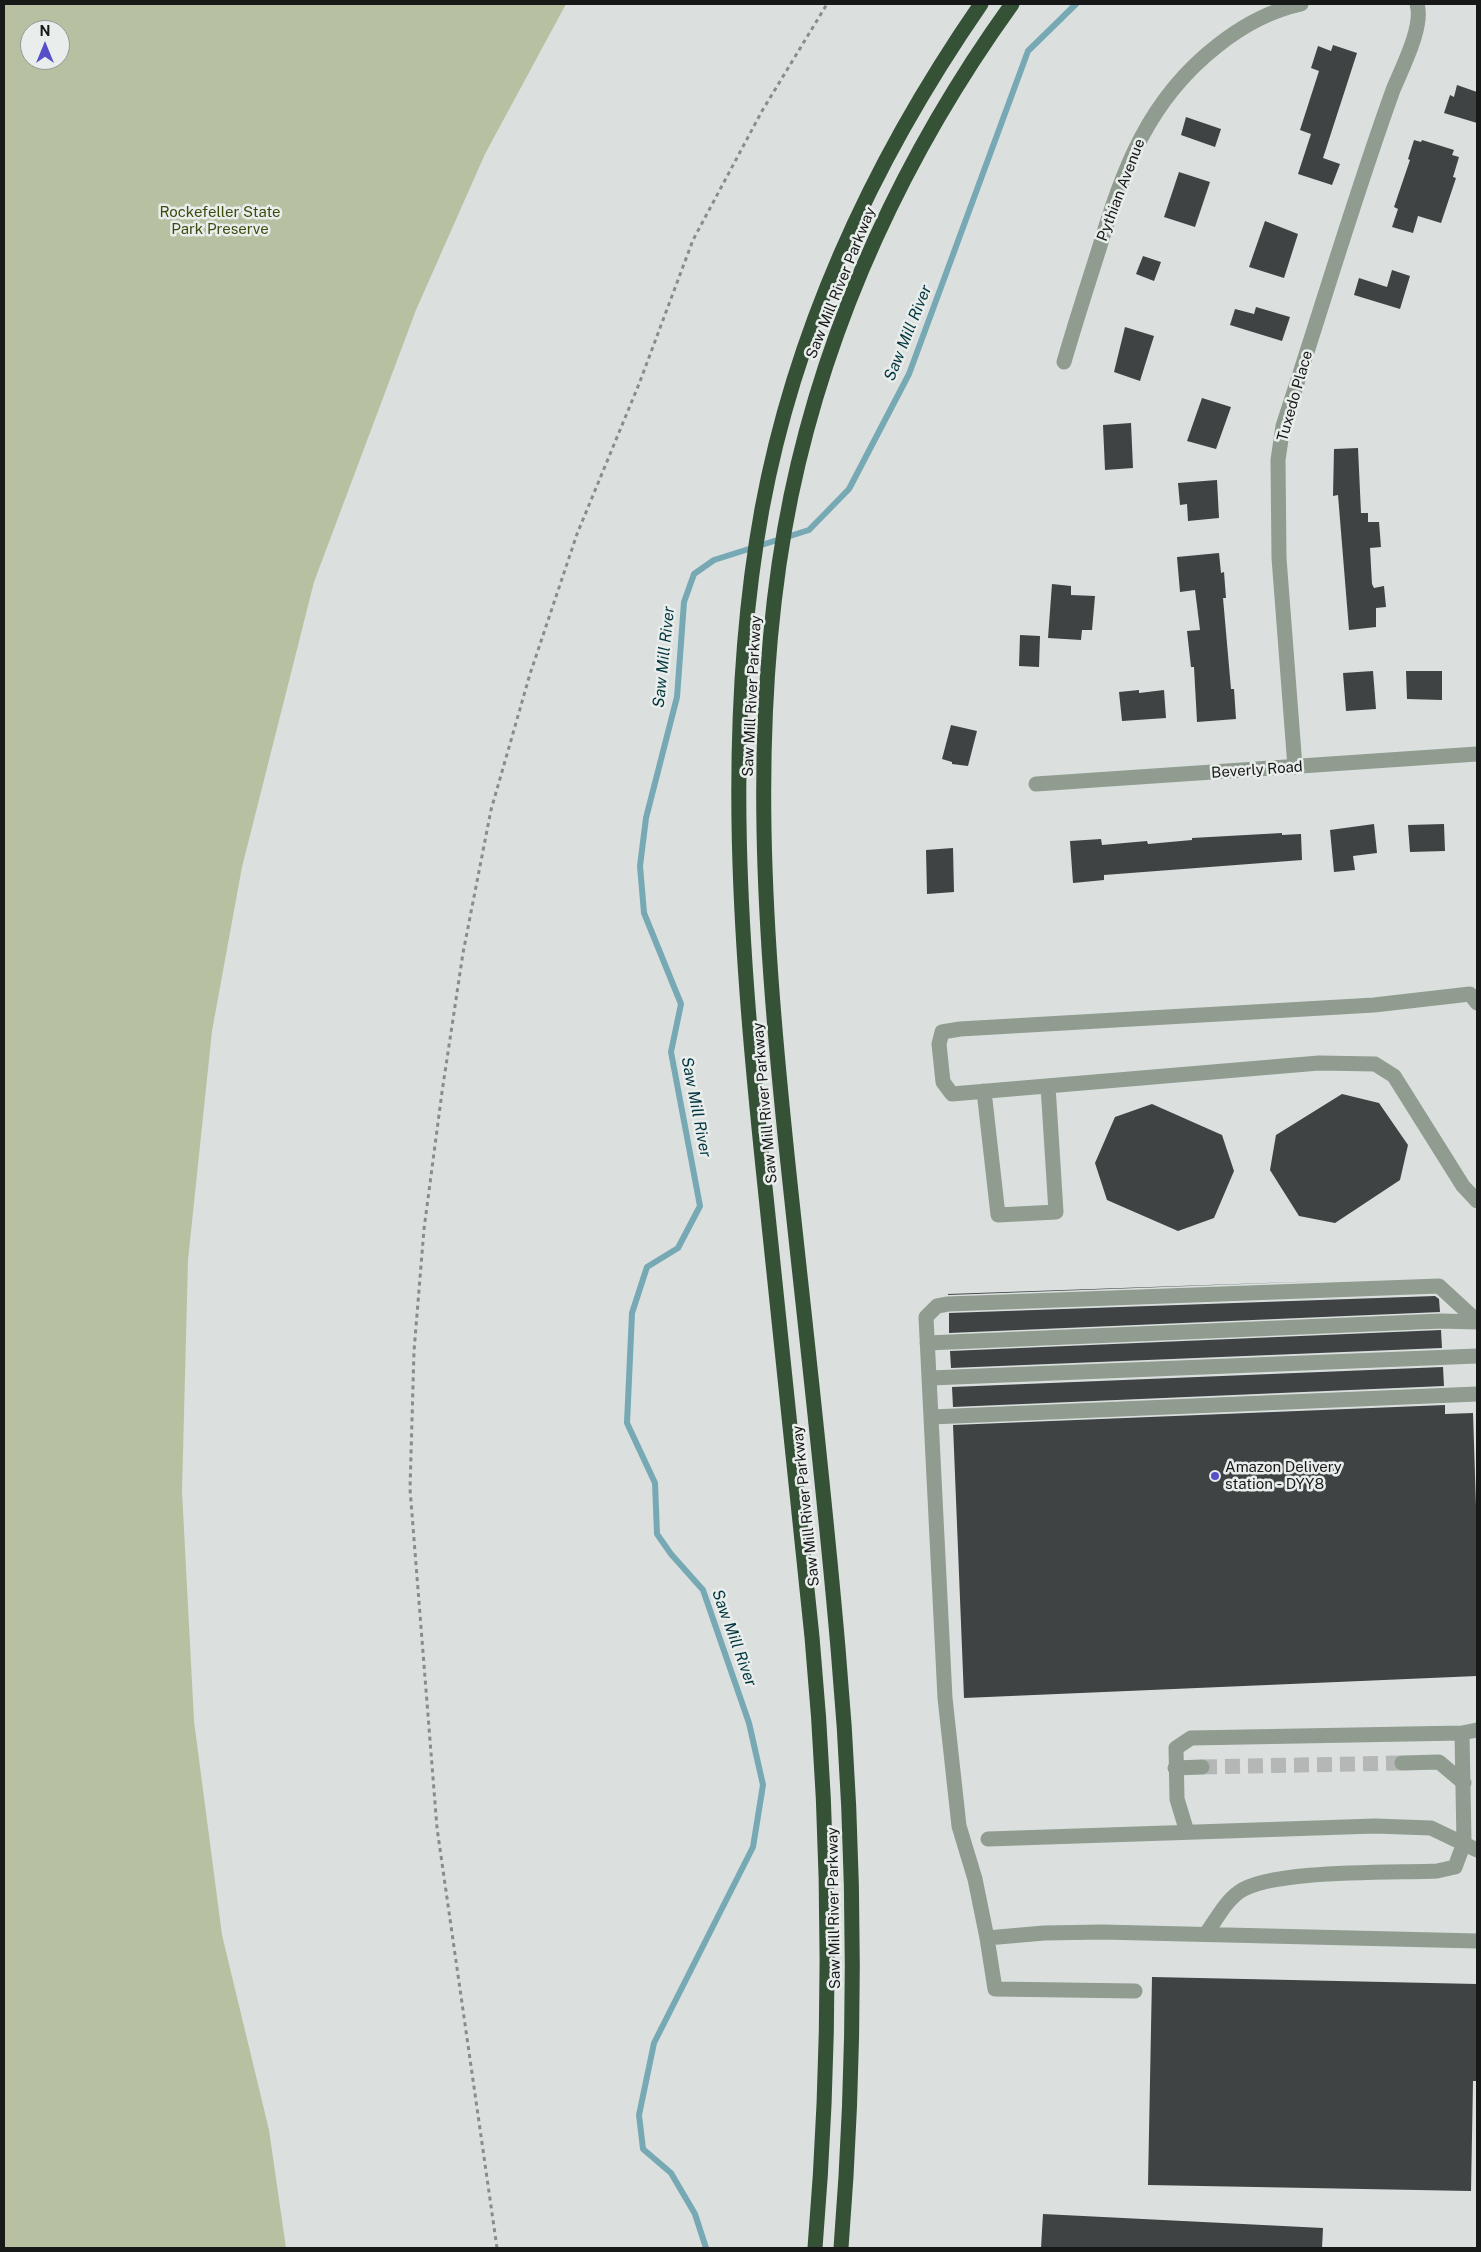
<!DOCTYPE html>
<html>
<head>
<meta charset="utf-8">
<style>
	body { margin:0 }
	#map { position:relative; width:1481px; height:2252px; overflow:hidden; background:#dbdfde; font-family:"Public Sans",sans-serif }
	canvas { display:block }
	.frame { position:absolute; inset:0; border:5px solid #171918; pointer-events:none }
	.north { position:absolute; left:20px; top:20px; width:50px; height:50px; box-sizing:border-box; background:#e9edeb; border:1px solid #959897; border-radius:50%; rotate:0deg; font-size:14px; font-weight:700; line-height:20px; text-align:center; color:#171918 }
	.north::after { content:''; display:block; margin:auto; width:18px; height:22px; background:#574fc7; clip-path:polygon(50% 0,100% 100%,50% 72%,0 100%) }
</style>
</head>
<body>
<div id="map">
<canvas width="1481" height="2252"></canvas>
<div class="frame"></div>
<div class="north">N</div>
</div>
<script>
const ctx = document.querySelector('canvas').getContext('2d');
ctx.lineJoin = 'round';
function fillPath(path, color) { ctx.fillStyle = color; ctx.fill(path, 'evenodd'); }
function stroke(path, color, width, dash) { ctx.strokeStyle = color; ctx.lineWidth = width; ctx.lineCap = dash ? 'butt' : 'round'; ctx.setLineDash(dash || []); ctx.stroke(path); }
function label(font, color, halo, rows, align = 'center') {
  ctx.font = font + ' "Public Sans",sans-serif'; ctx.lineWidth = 5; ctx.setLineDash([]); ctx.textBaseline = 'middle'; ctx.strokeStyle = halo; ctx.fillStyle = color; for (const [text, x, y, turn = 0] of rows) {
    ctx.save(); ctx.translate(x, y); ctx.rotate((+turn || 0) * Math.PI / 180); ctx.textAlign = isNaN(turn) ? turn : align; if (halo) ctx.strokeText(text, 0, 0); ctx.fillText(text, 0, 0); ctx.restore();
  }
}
fillPath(new Path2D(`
	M4 4H566L485 154 416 310 314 582 242 867 212 1031 188 1260 182 1491 194 1721 222 1935 269 2130 286 2248H4ZM30 30H60V60H30Z`), '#b7c1a2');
stroke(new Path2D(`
	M706 2248 695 2214 671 2173 643 2149 639 2115 654 2043 753 1847 763 1785 749 1723 703 1590 671 1554 657 1534 655 1483 627 1423 632 1313 647 1267 678 1248 700 1206 671 1052 681 1004 644 913 640 866 646 818 677 697 684 602 694 574 714 560 809 530 849 489 909 374 1028 51 1076 4`), '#76a9b4', 6);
fillPath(new Path2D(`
	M1333 45 1357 53 1323 158 1340 164 1332 185 1298 174 1311 134 1300 130 1319 71 1311 68 1318 46 1331 51Z
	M1457 85 1477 92V123L1444 113 1450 95 1454 97Z
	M1186 117 1221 129 1215 147 1181 135Z
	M1414 140 1421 142 1422 140 1454 150 1452 155 1459 157 1453 177 1456 178 1441 223 1418 216 1413 233 1392 227 1398 209 1394 207 1410 160 1408 159Z
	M1179 172 1210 182 1195 227 1164 217Z
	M1265 221 1298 234 1284 278 1249 267Z
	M1143 256 1161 262 1154 281 1136 274Z
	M1392 270 1410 276 1400 309 1354 295 1359 278 1387 287Z
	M1256 307 1290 317 1282 341 1230 325 1235 309 1254 314Z
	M1125 327 1154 336 1140 381 1114 372Z
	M1202 398 1231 407 1216 449 1187 441Z
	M1131 423 1133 468 1105 470 1103 425Z
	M1358 448 1361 513H1368V522H1379L1381 547 1370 548 1372 584 1374 588 1384 586 1386 607 1376 608V627L1349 630 1338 495 1333 496 1334 449Z
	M1217 480 1219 518 1188 521 1187 504 1180 505 1178 483Z
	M1219 553 1221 573 1224 572 1226 598H1223L1231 689H1234L1236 719 1197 722 1194 667H1191L1187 631 1200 630 1195 590 1180 592 1177 557Z
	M1052 584 1071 586V595L1095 596 1092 630H1082L1081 640 1048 638Z
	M1020 635 1040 636 1039 667 1019 666Z
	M1373 671 1376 709 1346 711 1343 673Z
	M1406 671H1442V700L1407 699Z
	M1139 690V693L1164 690 1166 718 1122 721 1119 692Z
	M951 725 977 731 968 766 952 764V762L942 759Z
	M1374 824 1377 853 1353 856 1355 870 1334 872 1330 830Z
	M1444 824 1445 851 1410 852 1408 825Z
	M1282 833V835L1301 834 1302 860 1104 875V880L1073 883 1070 841 1101 839 1102 845 1147 841 1148 844 1192 840V838Z
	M953 848 954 892 927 894 926 850Z
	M1342 1094 1379 1103 1408 1145 1400 1180 1335 1223 1299 1216 1270 1170 1276 1135Z
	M1152 1104 1222 1135 1234 1171 1214 1218 1178 1231 1107 1200 1095 1163 1115 1117Z
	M1324 1281 948 1295V1294Z
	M1435 1296 1439 1299 1440 1312 949 1333V1313Z
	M1441 1330 1442 1348 951 1368 950 1351Z
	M1443 1367 1444 1386 953 1407 952 1387Z
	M1445 1405V1414L1473 1413 1477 1537V1676L964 1698 953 1425Z
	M1152 1977 1477 1984V2081H1473L1471 2191 1148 2185Z
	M1043 2214 1323 2228 1322 2248H1041Z`), '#3f4343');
stroke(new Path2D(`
	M1202 1767 1402 1763`), '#b4b7b6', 15, [15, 8]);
stroke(new Path2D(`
	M497 2248 437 1828 410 1489 414 1351 424 1229 442 1092 463 953 491 810 530 674 577 534 639 384 693 240 762 111 827 4`), '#898c8b', 3, [4, 4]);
stroke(new Path2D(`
	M1064 362C1075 324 1087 287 1099 249 1123 169 1148 100 1217 46 1242 26 1269 11 1301 4
	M1295 767 1279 558 1278 460 1283 426C1320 314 1353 201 1393 90 1402 68 1424 26 1417 4
	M1036 784 1477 754
	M1477 1003 1470 994 1374 1005 960 1029 942 1032 939 1044 943 1082 952 1094 1319 1063 1375 1064 1394 1076 1463 1186 1477 1201
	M984 1091 998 1215 1056 1212 1048 1086
	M1477 1321 1439 1286 948 1304 937 1306 926 1317 945 1698 959 1826 975 1879 987 1938 1044 1933 1102 1932 1477 1941
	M927 1343 1441 1321 1477 1322
	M930 1378 1477 1356
	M931 1417 1477 1394
	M1402 1763 1439 1762 1464 1783
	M1175 1768 1202 1767
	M1187 1832 1177 1799 1176 1748 1191 1738 1462 1733 1477 1730
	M988 1839 1375 1826 1431 1828 1477 1850
	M1206 1934C1216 1920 1225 1902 1239 1892 1271 1869 1394 1873 1437 1871L1455 1867 1464 1843 1462 1733
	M987 1938 995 1989 1135 1991`), '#8f9c8f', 15);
stroke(new Path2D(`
	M815 2248C832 2045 831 1840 812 1637 797 1483 780 1330 764 1177 741 955 722 730 762 509 796 326 876 156 981 4
	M841 2248C857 2048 856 1848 838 1648 824 1486 805 1325 788 1164 765 944 746 715 791 496 828 318 906 151 1012 4`), '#355237', 15);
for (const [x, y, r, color] of [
	[1215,1476,5,"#574fc7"]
]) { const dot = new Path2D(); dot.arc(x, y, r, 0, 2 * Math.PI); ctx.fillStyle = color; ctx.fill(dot); stroke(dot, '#e9edeb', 2); }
label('15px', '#171918', '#e9edeb', [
	["Pythian Avenue",1121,190,-69],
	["Saw Mill River Parkway",841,283,-68],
	["Tuxedo Place",1295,396,-74],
	["Saw Mill River Parkway",752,696,-87],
	["Beverly Road",1257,770,-4],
	["Saw Mill River Parkway",765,1103,-95],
	["Saw Mill River Parkway",806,1506,-96],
	["Saw Mill River Parkway",834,1908,-91]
]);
label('15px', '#3d4c0e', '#e9edeb', [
	["Rockefeller State",220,212],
	["Park Preserve",220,229]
]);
label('15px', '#171918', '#e9edeb', [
	["Amazon Delivery",1225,1467],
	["station - DYY8",1225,1484]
], 'left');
label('italic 16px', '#02363f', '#e9edeb', [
	["Saw Mill River",908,333,-68],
	["Saw Mill River",664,657,-84],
	["Saw Mill River",696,1107,79],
	["Saw Mill River",734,1638,70]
]);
</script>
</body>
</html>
